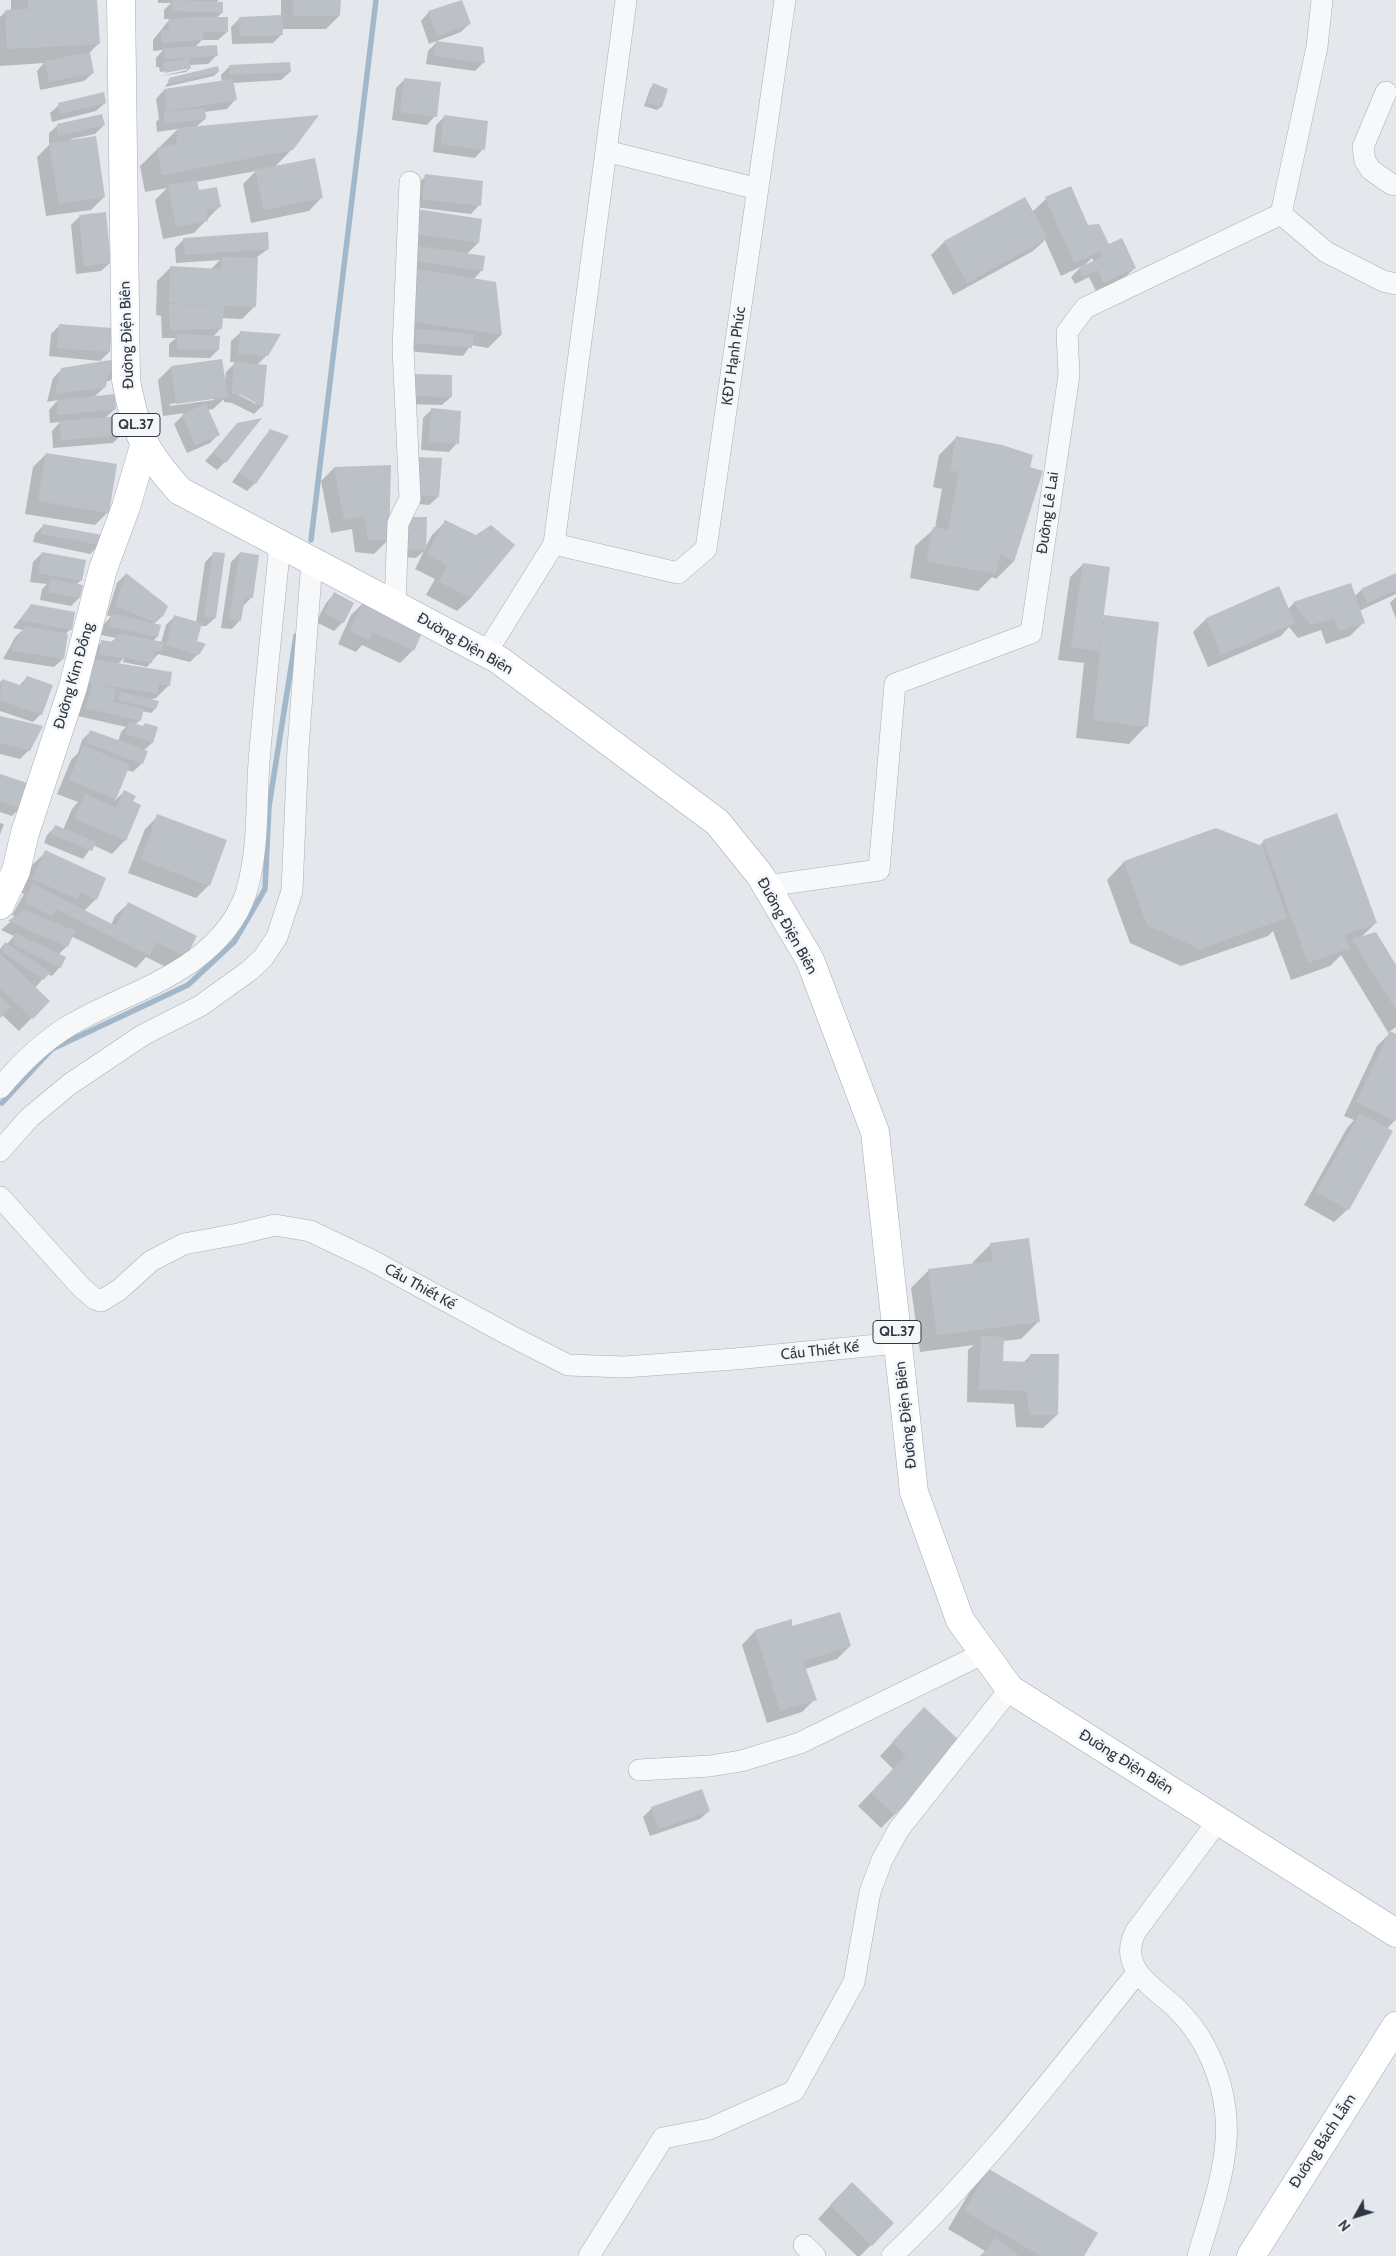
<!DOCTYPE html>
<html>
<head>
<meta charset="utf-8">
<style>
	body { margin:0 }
	#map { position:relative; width:1396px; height:2256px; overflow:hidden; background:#e4e7eb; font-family:Cabin,sans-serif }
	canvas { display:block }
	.north { position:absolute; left:1331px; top:2191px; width:50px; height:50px; -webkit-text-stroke:4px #f4f6f8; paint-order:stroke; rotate:231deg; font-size:14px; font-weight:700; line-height:20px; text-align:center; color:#2d3643 }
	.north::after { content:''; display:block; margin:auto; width:18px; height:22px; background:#2d3643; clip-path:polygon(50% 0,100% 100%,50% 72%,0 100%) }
</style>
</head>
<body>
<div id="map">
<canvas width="1396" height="2256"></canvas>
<div class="north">N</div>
</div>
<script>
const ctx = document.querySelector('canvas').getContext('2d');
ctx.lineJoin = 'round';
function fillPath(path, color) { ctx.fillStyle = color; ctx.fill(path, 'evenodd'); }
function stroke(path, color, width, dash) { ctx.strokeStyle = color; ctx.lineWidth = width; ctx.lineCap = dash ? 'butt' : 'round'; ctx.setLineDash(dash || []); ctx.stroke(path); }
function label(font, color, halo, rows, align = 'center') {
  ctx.font = font + ' Cabin,sans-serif'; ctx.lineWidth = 5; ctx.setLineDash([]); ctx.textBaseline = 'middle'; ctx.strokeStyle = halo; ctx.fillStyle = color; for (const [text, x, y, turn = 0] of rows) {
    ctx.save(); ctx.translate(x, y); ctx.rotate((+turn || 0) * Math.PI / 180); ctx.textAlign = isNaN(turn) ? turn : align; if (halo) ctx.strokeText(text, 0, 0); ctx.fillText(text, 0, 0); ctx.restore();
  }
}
fillPath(new Path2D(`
	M11 0H96L99 43 89 53 93 73 84 81 40 90 37 71 44 63 0 66V17L6 11H11Z
	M158 0H219L215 3 222 13 215 19 227 32 218 40H202L195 47 217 55 208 64 189 65 190 68 186 72 161 76 187 70V68L160 72 159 67H156V58L163 50 153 51V40L170 19H164V10L171 3H158Z
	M281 0H339V16L326 29H281L282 34 273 43 232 44 231 27 240 18 281 16Z
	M429 12 469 24 461 32 429 44 421 21Z
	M437 42 484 62 475 71 426 64 428 51Z
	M230 66 290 72 281 80 233 83 235 100 227 109 204 112 205 119 196 127 292 149 274 168 322 197 309 211 251 223 243 184 256 171 196 182 198 192 219 207 194 233 163 239 155 200 167 188 145 192 140 166 178 129 157 132 156 122 159 119 156 99 164 90 222 82 221 75Z
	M218 72 214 76 165 87 170 79Z
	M405 79 435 116 427 125 392 120 396 88Z
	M653 85 661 107 657 110 644 106 650 89Z
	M105 103 96 111 52 122 50 113 59 105Z
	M445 116 483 149 475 158 433 152 436 125Z
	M58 125H104L95 134 71 139 104 197 91 210 46 216 37 157 49 145V133Z
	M426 176 479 205 471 214 414 207 417 184Z
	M1025 198 1032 212 1046 199 1135 268 1126 276 1096 291 1089 277 1075 284 1071 277 1082 266 1061 276 1045 240 1033 251 953 295 931 255 944 242ZM1092 258 1094 262 1084 266Z
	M80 216 110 263 101 271 76 274 71 225Z
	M403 224 478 243 466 255 482 270 473 280 501 335 488 348 471 345 463 356 407 351Z
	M184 239 268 249 257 257 255 306 242 319 222 318 221 328 213 337 218 350 210 358 169 357V344L176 338H162L161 316 156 315 157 281 170 268 211 269 220 260 176 263 175 248Z
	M59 326 111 330 109 352 100 361 49 356 51 334Z
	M240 333 267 355 257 365 262 406 254 414 232 403 224 402V399L213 409 208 410 218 435 210 443 187 453 174 424 185 413 163 416 158 380 171 367 225 381 226 372 236 362H230L231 341ZM236 391 256 402V404L235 393ZM214 397V400L170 406V404Z
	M62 369 118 372 109 381H106L105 387 94 397 115 409 105 418 122 434 113 443 53 448 52 431 60 422 50 423 49 410 58 400 47 402 53 378Z
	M405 384 451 397 442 405 405 404Z
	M432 409 457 443 449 452 421 450 423 418Z
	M238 424 225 462 217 470 205 461Z
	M270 431 255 483 247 491 232 482 262 440Z
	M956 438 1042 472 1013 562 996 579 992 577 978 591 910 578 915 546 935 528 942 489 933 487 939 455Z
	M46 454 108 512 95 525 25 514 33 467Z
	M419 458 438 497 429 505 408 503 410 466Z
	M389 466 387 541 374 554 355 552 352 529 331 533 321 481 334 468Z
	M445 522 471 598 457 611 426 595 435 579 415 569 424 551 416 558 398 557V527L425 548 432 535Z
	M44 525 99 545 90 554 33 542 35 534Z
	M42 553 81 580 76 585 79 598 71 606 40 600 42 589 47 584 30 582 33 562Z
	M214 553 215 618 206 626H200L196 642 198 654 190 662 158 654 147 667 123 662 124 658 118 664 169 685 156 698 150 700 155 709 151 713 142 711 140 720 135 725 152 743 143 751 142 763 133 772 127 770 114 801 124 792 132 802 125 840 112 854 93 845 83 859 44 843 47 835 55 827 63 830 72 809 78 802 57 794 71 760 78 753 82 740 90 732 118 742 121 732 126 727 78 716 93 650 102 642 110 643 116 638 101 635 104 624 111 617 107 615 117 583 126 574 162 616 153 625 157 637 153 641 161 643 166 625 174 617 196 623 205 562Z
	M240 553 251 598 242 607 240 620 232 629 221 628 231 562Z
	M1083 564 1102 620 1105 617 1146 726 1129 744 1076 738 1084 663 1058 660 1070 577Z
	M1396 575V594L1359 611 1363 623 1350 636 1326 644 1321 630 1298 638 1289 627 1281 636 1208 667 1193 632 1206 619 1279 588 1288 609 1294 603 1350 585 1354 597 1361 590Z
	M334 594 352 604 342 623 334 631 316 622 326 603Z
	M1396 597V619L1390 603Z
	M364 602 413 650 400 663 362 645 356 652 338 644 351 615Z
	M31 605 71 629 65 634 63 659 54 667 3 659 16 636 23 630 13 628Z
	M27 677 41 714 33 722 0 711V682L2 680 19 686Z
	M0 717 29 750 20 759 0 754Z
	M0 775 21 807 12 816 0 812Z
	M158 816 209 885 196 898 128 873 145 829Z
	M0 823 4 824 0 835Z
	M1215 829 1259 846 1264 841 1376 923 1361 937 1396 967V1027L1389 1032 1396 1035V1119L1387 1129 1391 1132 1348 1209 1334 1222 1304 1205 1347 1128 1354 1120 1344 1116 1377 1046 1389 1034 1341 955 1330 966 1291 980 1273 931 1268 936 1181 966 1130 943 1107 880 1124 862Z
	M46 852 96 899 84 911 111 925 115 916 129 903 185 957 172 970 146 957 136 968 71 936 67 946 58 955 60 967 52 976 47 974 35 988 48 1001 19 1031 2 1015 0 1016V949L5 943 7 944 14 936 1 930 16 917 12 915 24 894 20 892 32 865Z
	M991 1244 1039 1321 1021 1339 1003 1341 1002 1362 1023 1363 1031 1355 1057 1415 1043 1428 1016 1427 1014 1404 967 1402 968 1350 974 1345 920 1352 911 1288 929 1270 973 1265V1262Z
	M791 1628 850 1646 837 1659 805 1669 815 1699 802 1712 767 1723 742 1645 755 1631Z
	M924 1709 895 1814 881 1828 858 1806 893 1769 880 1756Z
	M652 1808 709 1811 700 1819 650 1836 643 1817Z
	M989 2170 1083 2256H980L985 2251 948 2229 972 2188Z
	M839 2196 893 2223 860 2256H857L818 2219Z`), '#0003');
stroke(new Path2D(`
	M311 540 376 0
	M2 1103 52 1049 188 985 234 942 265 889 269 806 296 636`), '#a2b7c9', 5.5);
fillPath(new Path2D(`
	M28 0H97L100 44 7 49 5 10 28 9Z
	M172 0 223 2V13L172 11Z
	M293 0H341L340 16H293Z
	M462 0 471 24 437 36 428 11Z
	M282 15 283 35 240 36 239 17Z
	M190 17H228V32H203L204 40 162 43 161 30H169L168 20Z
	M436 41 483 47 485 63 434 56Z
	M217 45 218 56 165 59 164 48Z
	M90 52 94 73 49 82 45 61Z
	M189 58 191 68 165 73 163 63Z
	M290 62 291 72 230 75 229 65Z
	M218 66 219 72 168 84 169 78Z
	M404 78 441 82 437 117 400 112Z
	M233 79 237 100 167 111 164 89Z
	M653 83 668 89 662 107 647 103Z
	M104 92 106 103 60 114 58 103Z
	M205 108 206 119 165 124 164 112Z
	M102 114 105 125 57 136V124Z
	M319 115 293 150 162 175 157 148 176 144 178 128Z
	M444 115 488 121 485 150 441 144Z
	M96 136 105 197 59 204 49 143Z
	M315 158 323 198 264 210 255 170Z
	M425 174 483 181 481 206 422 199Z
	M197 180 199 190 217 187 221 207 206 210 208 221 176 227 168 185Z
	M1071 186 1088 225 1099 224 1109 244 1122 238 1136 268 1104 283 1098 270 1083 276 1079 268 1103 256 1101 251 1074 263 1045 197Z
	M1025 197 1048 238 967 283 944 241Z
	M416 209 482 219 479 243 412 233Z
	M106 212 111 263 84 266 79 215Z
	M268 232 269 249 185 255 183 238Z
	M411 245 485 256 483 271 409 260Z
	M222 257 258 258 256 307 169 303 170 266 221 269Z
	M417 269 496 282 502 335 409 321Z
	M169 304 224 306 222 329 170 330Z
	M59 324 112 328 110 352 57 348Z
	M416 329 474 334 472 348 415 343Z
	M240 331 281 334 268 356 238 354Z
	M177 334 220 336 219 350 177 349Z
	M117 359 119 372 108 374 106 387 55 394 61 368Z
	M222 359 228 397 176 404 171 366Z
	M234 362 267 365 263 407 241 395 232 394Z
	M414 374 452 375V397L413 396Z
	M115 394 116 409 58 415 57 400Z
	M206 404 220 435 195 445 182 414Z
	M431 408 461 411 459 444 429 442Z
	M121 416 123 435 61 440 60 421Z
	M262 418 226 463 213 452 237 423Z
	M270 429 289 436 256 484 240 473Z
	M956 436 1002 445 1033 455 1030 467 1043 471 1014 562 1000 554 996 574 926 561 933 527 948 530 959 472 950 470Z
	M46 453 117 464 109 513 38 501Z
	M419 457 442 458 439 497 416 495Z
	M391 465 389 541 368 539 364 516 344 520 334 467Z
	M406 517H427L426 550 406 549Z
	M445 520 476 535 491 525 515 545 471 598 439 582 447 565 427 555Z
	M43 524 102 535 100 545 41 534Z
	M42 552 86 560 82 581 38 573Z
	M213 552 225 553 216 618 204 617Z
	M240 552 259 555 253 598 245 597 241 621 229 619Z
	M1083 563 1110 567 1099 651 1071 647Z
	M126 573 168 606 163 617 159 615 155 622 115 606Z
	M1396 573V590L1367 603 1361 589Z
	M50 579 83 585 80 598 48 592Z
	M1351 583 1365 623 1339 631 1334 618 1311 625 1293 602Z
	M1279 586 1295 623 1221 655 1206 618Z
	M334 592 354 603 344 623 324 613Z
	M364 600 424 628 414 651 373 632 370 640 350 631Z
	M31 604 75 612 72 630 20 620Z
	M112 614 161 625 158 637 109 626Z
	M174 615 202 623 197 641 206 644 199 655 166 645Z
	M1104 615 1159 622 1148 727 1093 720Z
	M25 626 68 634 64 659 10 650Z
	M118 634 164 642 162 652 143 648 155 651 152 663 126 658 127 646 125 659 99 654 101 640 113 642Z
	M92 659 172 672 170 686 159 684 157 694 95 683 116 689 113 702 144 709 141 721 86 708 92 683 89 682Z
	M27 676 53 685 42 715 0 700 2 679 23 686Z
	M120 692 159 701 156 709 118 700Z
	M0 716 43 726 30 751 0 743Z
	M129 722 143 726 145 723 158 727 153 743 125 734Z
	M90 730 148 751 143 764 86 743Z
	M83 745 130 765 116 799 69 780Z
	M0 774 30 784 22 808 0 801Z
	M124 790 136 796 133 801 141 805 126 841 74 819 85 794 116 808Z
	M1337 813 1377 923 1345 935 1350 948 1308 963 1263 840Z
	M157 814 227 840 210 886 141 860Z
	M55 825 96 842 92 851 51 834Z
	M1216 828 1262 846 1287 918 1200 949 1147 925 1124 861Z
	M45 850 106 878 97 900 80 892 77 899 32 879Z
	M33 884 116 926 128 902 197 936 186 957 156 942 150 956 56 909 52 916 24 902Z
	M24 910 75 931 68 947 8 921Z
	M1376 932 1396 965V1010L1352 939Z
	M15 933 66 957 61 968 14 945Z
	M5 942 50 972 44 980 2 952Z
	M0 953 50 1001 33 1019 0 988Z
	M0 997 11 1007 0 1018Z
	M1390 1031 1396 1034V1121L1356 1102Z
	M1360 1113 1393 1131 1349 1210 1316 1192Z
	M1029 1238 1040 1322 937 1335 928 1269 993 1261 990 1243Z
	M981 1336 1004 1337 1003 1361 1028 1362 1030 1354H1059L1058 1415H1029L1027 1391 979 1389Z
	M840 1612 851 1646 803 1661 817 1700 780 1711 755 1630 792 1619V1626Z
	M924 1707 962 1743 895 1815 871 1793 906 1755 892 1742Z
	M702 1789 710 1811 659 1829 651 1807Z
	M989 2169 1098 2233 1084 2256H1041L964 2211Z
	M852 2182 894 2223 872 2246 830 2205Z
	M996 2238 1019 2256H982Z`), '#bcc1c8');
const street = new Path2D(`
	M1386 92 1363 147 1365 161 1371 170 1391 184 1396 185
	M606 151 758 189
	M1281 214 1317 47 1322 0
	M554 544 678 573 706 549 785 0
	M395 605 398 523 410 499 403 348 410 182
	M486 653 554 544 626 0
	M766 886 879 870 895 684 1031 633 1069 375 1067 332 1085 308 1281 214 1326 252 1383 281 1396 284
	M0 1088C20 1064 41 1043 67 1027 108 1002 154 989 194 960 217 943 237 920 246 893 259 850 256 806 259 762 265 689 273 616 280 543
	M0 1151 29 1118 70 1084 143 1035 200 1006 249 971 263 958 277 937 292 891 298 748 312 561
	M0 1197 81 1287 95 1299 101 1301 119 1290 151 1261 184 1244 238 1234 275 1225 310 1231 371 1260 509 1335 568 1365 624 1367 735 1359 898 1343
	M639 1770 710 1766 741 1761 800 1743 984 1653
	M804 2245 815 2256
	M589 2256 663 2138 709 2129 794 2091 854 1982 870 1892 882 1860 899 1829 1010 1689
	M892 2256C983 2170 1059 2070 1137 1973
	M1198 2256C1221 2179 1246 2120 1203 2043 1196 2030 1186 2018 1175 2007 1152 1986 1117 1967 1136 1931L1218 1821`);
const secondary = new Path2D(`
	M0 905 16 871 25 833 73 687 103 569 126 507 144 446`);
const primary = new Path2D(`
	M121 0 126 380C136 433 143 450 180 491L499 660 717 822 760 875 810 960 875 1132 914 1492 960 1620 1010 1689 1396 1933
	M1251 2256 1396 2026`);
stroke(street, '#a9aeb5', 22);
stroke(secondary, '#a9aeb5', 29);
stroke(primary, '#a4acb6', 29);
stroke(street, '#f7f8f9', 21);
stroke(secondary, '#fff', 28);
stroke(primary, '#fff', 28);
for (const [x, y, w] of [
	[136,425,48],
	[897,1332,48]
]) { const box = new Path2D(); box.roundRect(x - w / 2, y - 11.5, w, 23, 4); ctx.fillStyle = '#f4f6f8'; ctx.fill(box); stroke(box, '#2d3643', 1); }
label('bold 14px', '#2d3643', null, [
	["QL.37",136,425],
	["QL.37",897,1332]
]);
label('15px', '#2d3643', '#f4f6f8', [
	["Đường Điện Biên",127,335,-92],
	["KĐT Hạnh Phúc",734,356,-82],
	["Đường Lê Lai",1048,513,-82],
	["Đường Điện Biên",465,644,30],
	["Đường Kim Đồng",74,676,-74],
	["Đường Điện Biên",787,926,61],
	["Cầu Thiết Kế",420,1287,29],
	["Cầu Thiết Kế",820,1351,-6],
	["Đường Điện Biên",906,1415,-96],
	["Đường Điện Biên",1126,1762,32],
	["Đường Bách Lẫm",1323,2141,-57]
]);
</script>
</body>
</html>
